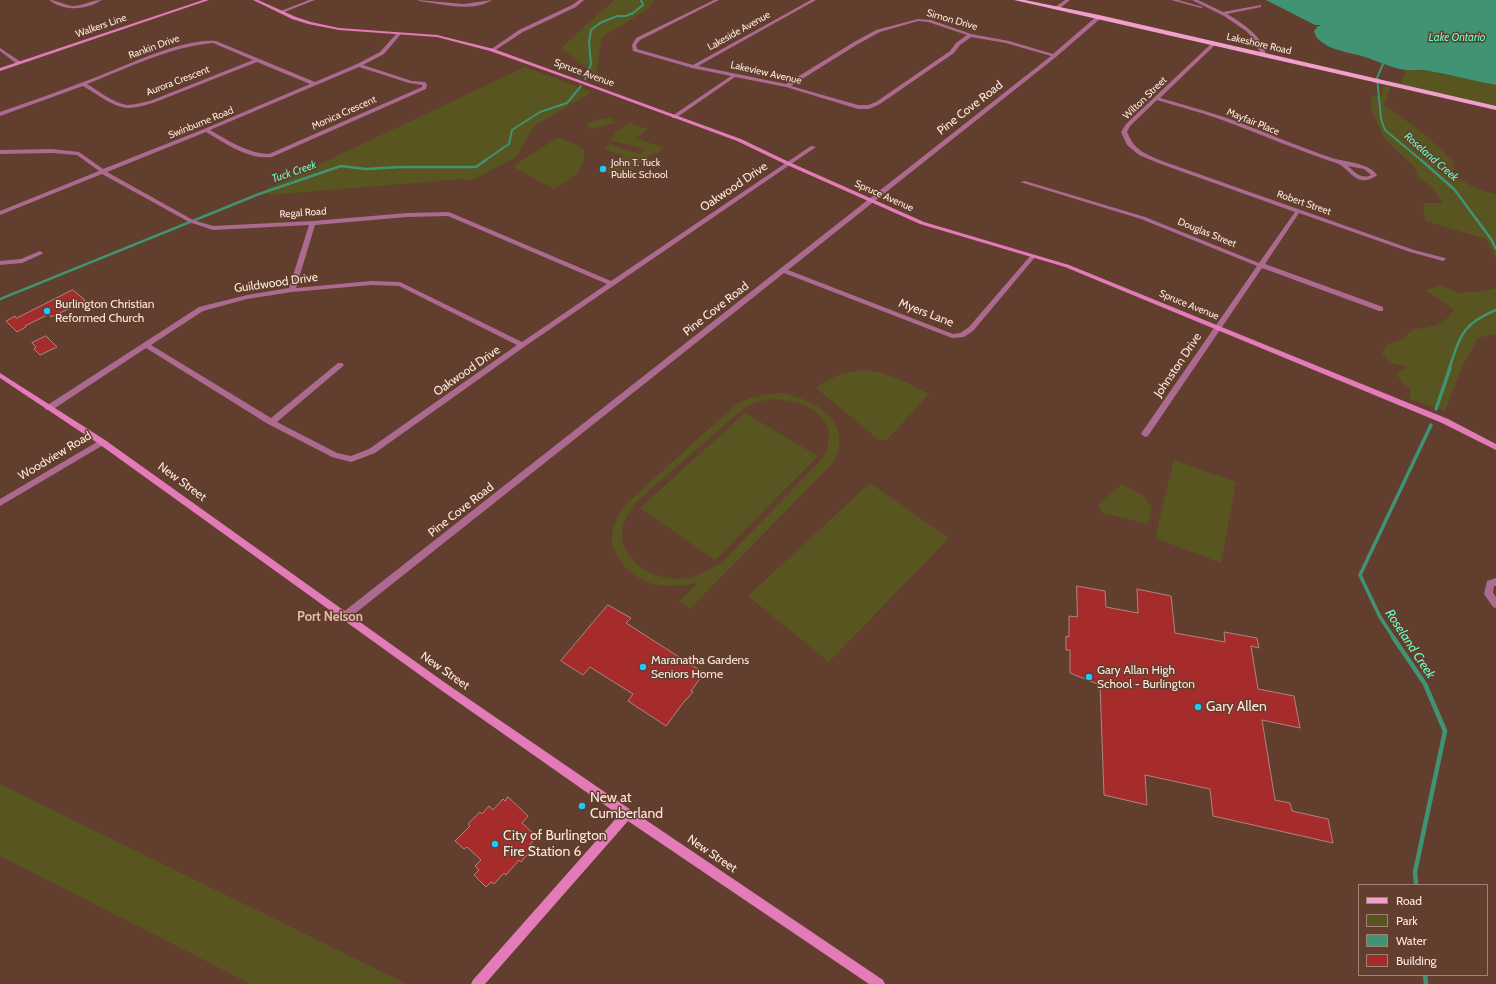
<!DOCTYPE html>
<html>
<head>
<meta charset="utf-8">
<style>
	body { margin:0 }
	#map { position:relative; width:1496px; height:984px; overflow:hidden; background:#613e2e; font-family:Cabin,sans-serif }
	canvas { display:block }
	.legend { position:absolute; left:1358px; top:884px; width:130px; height:92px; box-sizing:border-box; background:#613e2e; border:1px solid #9f8274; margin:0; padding:5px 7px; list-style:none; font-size:12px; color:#fde7dd }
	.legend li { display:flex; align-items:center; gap:8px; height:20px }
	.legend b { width:20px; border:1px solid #9f8274 }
</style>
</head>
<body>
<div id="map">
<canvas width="1496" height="984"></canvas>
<ul class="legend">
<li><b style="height:5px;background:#f19fcd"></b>Road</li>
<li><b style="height:11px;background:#595521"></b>Park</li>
<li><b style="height:11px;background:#409373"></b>Water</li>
<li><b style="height:11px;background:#a62c2c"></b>Building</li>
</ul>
</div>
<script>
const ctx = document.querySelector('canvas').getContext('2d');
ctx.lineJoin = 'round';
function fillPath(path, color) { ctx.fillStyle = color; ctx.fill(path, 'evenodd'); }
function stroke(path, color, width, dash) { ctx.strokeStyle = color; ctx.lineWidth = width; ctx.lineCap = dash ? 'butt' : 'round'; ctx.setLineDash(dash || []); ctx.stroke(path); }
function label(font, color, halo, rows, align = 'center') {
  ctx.font = font + ' Cabin,sans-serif'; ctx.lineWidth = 3; ctx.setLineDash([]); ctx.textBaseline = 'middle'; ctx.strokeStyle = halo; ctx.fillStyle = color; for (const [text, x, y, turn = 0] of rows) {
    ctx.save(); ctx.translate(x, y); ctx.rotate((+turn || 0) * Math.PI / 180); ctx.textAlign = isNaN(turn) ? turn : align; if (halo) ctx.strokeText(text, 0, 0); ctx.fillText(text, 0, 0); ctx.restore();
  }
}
fillPath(new Path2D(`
	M614 0H654L648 9 602 37 596 75 561 48Z
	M525 67 592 92 534 126 516 157 470 181 463 179 270 195 265 190Z
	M1406 70 1428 71 1496 85V107L1401 85Z
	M1383 86 1391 87 1384 105 1422 132 1454 162 1453 172C1464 184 1478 190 1495 194L1496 196V258L1486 239 1425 221 1423 203H1443L1430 185 1418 178 1416 169 1385 139 1371 110V95L1382 96Z
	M610 117 613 119 616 123 594 129 590 128 587 124 589 122Z
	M629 123 648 129 636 138 664 148 656 154 653 153 627 173 631 175 625 180 602 171 623 156 604 149 610 144 639 154 645 150 626 143 624 144 610 140 616 136 613 134Z
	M557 138 578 145 584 150C586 172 571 179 554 189L515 168V165Z
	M1440 285 1460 293 1483 291 1496 288V334L1478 338 1462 367 1445 411 1410 399V388L1402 383 1396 373 1407 367 1391 363 1382 354 1387 344 1402 340 1413 329C1430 328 1444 325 1454 310L1426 290Z
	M865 370C892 374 906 382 929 394L887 440H879L816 388C833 376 844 372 865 370Z
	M781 393C808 398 845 414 839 448 838 453 835 458 833 463L690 609 679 602 698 583C685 585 673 587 658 585 635 581 611 560 612 534 613 523 620 513 626 504L735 405C750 397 764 394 781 393ZM772 399C807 400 843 417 824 457L722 562C709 571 695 578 679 579 653 580 620 561 622 531 623 520 630 512 635 503L744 408 757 402Z
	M745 413 818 456 715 560 640 508Z
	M1174 460 1236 482 1221 563 1155 538Z
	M870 483 949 538 829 662 748 596Z
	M1122 484 1144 496 1152 508 1148 524 1103 513 1098 505Z
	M0 784 407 984H251L0 856Z`), '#595521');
fillPath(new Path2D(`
	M1266 0H1496V85C1474 81 1452 75 1429 71 1421 69 1413 71 1405 70 1388 67 1374 59 1358 55 1345 52 1317 47 1314 31L1318 26H1321L1320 25H1315Z`), '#409373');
stroke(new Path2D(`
	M1383 64 1377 78 1381 119 1385 130 1422 161
	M585 79 591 64 589 42 591 30 600 23 617 16H626L633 13 643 5 641 0
	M484 161 509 144 512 130 540 112 567 103 581 86`), '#409373', 2);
stroke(new Path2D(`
	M1421 160 1454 189 1491 239 1496 249
	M0 299 259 194 341 166 366 169 401 167H476L486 160
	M1449 369C1461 335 1461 325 1496 310`), '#409373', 2.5);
stroke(new Path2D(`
	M1436 409 1450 368
	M1394 638 1380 617 1360 575 1431 425`), '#409373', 3.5);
stroke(new Path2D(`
	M1393 637 1425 684 1445 731 1415 872 1416 885
	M1425 975 1426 984`), '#409373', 4.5);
const building = new Path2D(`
	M73 290 85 300 83 301 84 302 51 317 49 314 25 326 26 327 17 332 6 321 15 316 16 318Z
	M46 336 57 347 40 355 34 349 36 347 32 343Z
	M1077 586 1105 591 1106 607 1138 613 1137 589 1171 596 1175 633 1225 642 1224 632 1257 638 1259 648 1251 646 1258 689 1294 696 1300 728 1262 720 1275 800 1290 803 1292 811 1328 819 1333 843 1213 816 1210 789 1145 775 1147 805 1104 795 1100 685 1070 673V650H1066V636L1069 637V616L1077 617Z
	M608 605 631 618 626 623 704 673 691 691 693 692 687 699H686L666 726 628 701 633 694 590 667 583 675 561 661Z
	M508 797 528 816 522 823 537 837 528 847 531 850 521 862 519 860 506 875 504 873 494 884 491 882 486 887 474 875 479 870 475 866 481 860 467 847 464 849 455 841 470 826 468 824 480 812 482 814 489 806 493 810 503 799 505 801Z`);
fillPath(building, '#a62c2c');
stroke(building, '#b0847f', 1);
fillPath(new Path2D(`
	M49 0C58 0 65 6 74 6 84 5 92 0 102 0 86 10 65 12 49 0Z
	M309 0H315L282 13 278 12Z
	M417 0 464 4 492 0C475 11 451 6 432 3 427 2 421 2 417 0Z
	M579 0H584L576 7 523 32 494 51 490 50 519 30 572 5Z
	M714 0H719L640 40 636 45 637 49 693 65 811 0H816L698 66 786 84 854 42 876 30 918 19 931 20 971 34 1009 41 1053 54 1097 16H1101V18L1056 57 788 270 953 334 960 333 969 327 1031 255H1035L1036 256 973 331 964 337 952 338 784 273 348 619 345 620 342 619 341 616 342 613 1051 56 1006 43 971 37 960 45 954 53 880 104 869 109H858L786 87 735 77 676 118H672V116L731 76 692 68 633 51 632 45 636 38ZM918 21 928 22 967 35 956 43 950 51 876 102 868 105H858L791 86 858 44 880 32Z
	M1065 0H1070L1059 9H1055V7Z
	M1171 0H1178L1203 7 1201 8Z
	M1192 0H1198L1223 12 1261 5V7L1227 14C1242 23 1265 37 1266 57L1262 56 1253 38 1246 31 1224 16Z
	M397 33 401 34 384 54 363 65 412 81 425 82 427 85 426 89 272 157C248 160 225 143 206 132L107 172 193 220 213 226 313 221 407 213 449 212 611 281 811 146 816 147 524 347 375 453 354 461 351 462 332 457 268 424 146 348 52 410H46L45 408 46 406 199 307 247 295 289 288 309 225 213 230 189 222 102 174 0 215V211L99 171 77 155 52 153 0 154V150L52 149 79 152 103 169 204 129 310 84 257 62 153 103C145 105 136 108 128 108 112 107 96 93 83 86L0 116V112C31 101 63 90 94 78 126 66 182 38 216 41L315 82 357 64 380 52ZM213 43 253 60 150 101C143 102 135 105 127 105 113 103 99 91 87 84 128 68 169 47 213 43ZM359 67 409 83 422 85V87L269 154C247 153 229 141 210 130ZM448 216 607 284 522 342 400 282 371 281 296 288 315 225 407 217ZM371 285 399 286 517 345 369 449 351 456 337 453 277 422 342 367 344 365 342 363H338L271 418 151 345 203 311 247 299 292 292Z
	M1212 43 1216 44 1160 98C1181 104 1203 110 1224 117 1261 130 1296 146 1332 158 1346 162 1369 163 1377 175L1376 176C1355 189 1351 168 1336 163 1297 150 1260 134 1222 120 1201 112 1179 107 1157 100L1130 126 1127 132C1135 151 1144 153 1162 161L1414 250 1445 258 1446 259 1443 261 1410 252 1299 213 1265 264 1383 307V311H1379L1262 268 1148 436 1145 437 1141 434 1142 432 1257 266 1141 219 1020 182 1025 181 1145 217 1259 263 1295 212 1158 163 1139 155 1127 145 1121 132 1126 124ZM1348 166 1364 169 1371 175C1362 180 1354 172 1348 166Z
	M0 48 21 62V64H17L0 51Z
	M40 251 43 253 42 254 22 263 0 265V261L21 259Z
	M102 439 106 442 105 444 0 506V499Z
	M1496 578V586H1494L1493 593 1496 597V608L1493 607 1484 594 1487 581Z`), '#ad6a90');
fillPath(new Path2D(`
	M203 0H209L0 71V68Z
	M253 0H258L296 17 311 22 339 28 437 35 494 49 741 139 789 162 924 222 1069 265 1448 419 1496 444V450L1442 423 1065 267 920 224 785 164 737 141 569 79 490 51 437 37 339 30 308 24 292 19Z
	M0 373 105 440 444 682 631 810 883 980 885 984H869L628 821 485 984H471L473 980 619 815 438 688 99 444 0 378Z`), '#e47bb9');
fillPath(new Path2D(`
	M1014 0H1025L1099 15 1496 106V110Z`), '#f19fcd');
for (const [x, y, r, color] of [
	[603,169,4,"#1dc9fc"],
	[47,311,4,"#1dc9fc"],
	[643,667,4,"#1dc9fc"],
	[1089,677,4,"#1dc9fc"],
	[1198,707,4,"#1dc9fc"],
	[582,806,4,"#1dc9fc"],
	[495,844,4,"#1dc9fc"]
]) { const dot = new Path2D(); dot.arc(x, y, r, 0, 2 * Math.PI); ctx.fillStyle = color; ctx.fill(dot); stroke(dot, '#613e2e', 1.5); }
label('10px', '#fde7dd', '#613e2e', [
	["Simon Drive",952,20,16],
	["Walkers Line",101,26,-19],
	["Lakeside Avenue",739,31,-29],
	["Lakeshore Road",1259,44,13],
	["Rankin Drive",154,47,-20],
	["Spruce Avenue",584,73,20],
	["Lakeview Avenue",766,73,13],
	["Aurora Crescent",178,81,-21],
	["Wilton Street",1145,98,-44],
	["Monica Crescent",344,113,-24],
	["Mayfair Place",1253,122,22],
	["Swinburne Road",201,123,-22],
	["Spruce Avenue",884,196,24],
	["Robert Street",1304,203,19],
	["Regal Road",303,213,-4],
	["Douglas Street",1207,233,22],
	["Spruce Avenue",1189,305,22]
]);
label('10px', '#fde7dd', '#613e2e', [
	["John T. Tuck",611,163],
	["Public School",611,175]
], 'left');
label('italic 11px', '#68fdc5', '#613e2e', [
	["Lake Ontario",1457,38],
	["Roseland Creek",1431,157,41],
	["Tuck Creek",294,172,-19]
]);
label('12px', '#fde7dd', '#613e2e', [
	["Pine Cove Road",970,108,-38],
	["Oakwood Drive",734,187,-34],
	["Guildwood Drive",276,283,-8],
	["Pine Cove Road",716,309,-38],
	["Myers Lane",926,313,21],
	["Johnston Drive",1178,365,-56],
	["Oakwood Drive",467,371,-35],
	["Woodview Road",55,456,-31],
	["New Street",182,482,36],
	["Pine Cove Road",461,510,-38],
	["New Street",445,671,35],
	["New Street",712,854,34]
]);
label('12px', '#fde7dd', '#613e2e', [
	["Burlington Christian",55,304],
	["Reformed Church",55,318],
	["Maranatha Gardens",651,660],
	["Seniors Home",651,674],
	["Gary Allan High",1097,670],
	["School - Burlington",1097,684]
], 'left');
label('bold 13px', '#e3b8a6', '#613e2e', [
	["Port Nelson",330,617]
]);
label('italic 13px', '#68fdc5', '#613e2e', [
	["Roseland Creek",1410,644,57]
]);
label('14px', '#fde7dd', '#613e2e', [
	["Gary Allen",1206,707],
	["New at",590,798],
	["Cumberland",590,814],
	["City of Burlington",503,836],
	["Fire Station 6",503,852]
], 'left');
</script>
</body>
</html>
